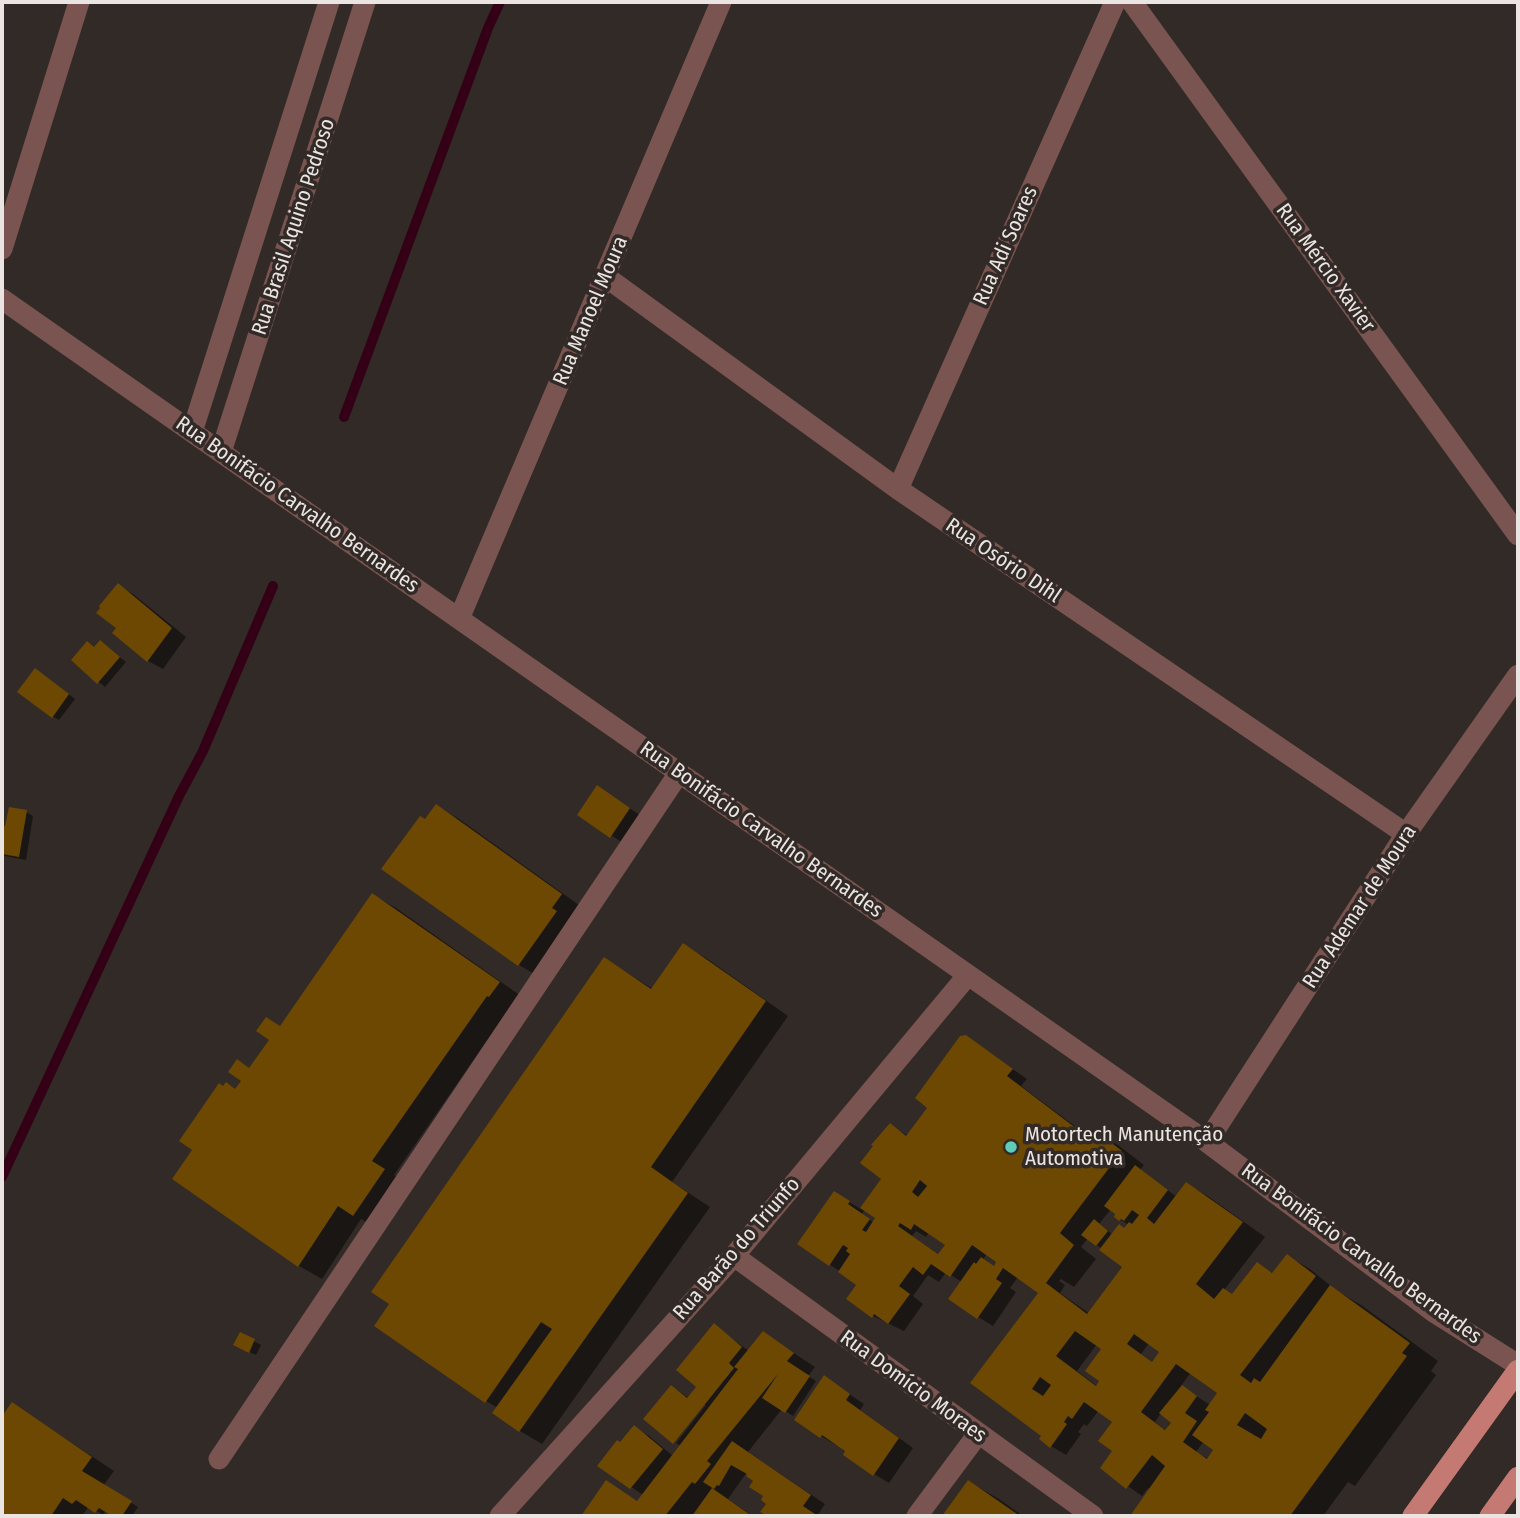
<!DOCTYPE html>
<html>
<head>
<meta charset="utf-8">
<style>
	body { margin:0 }
	#map { position:relative; width:1520px; height:1518px; overflow:hidden; background:#322a26; font-family:"Fira Sans Condensed",sans-serif }
	canvas { display:block }
	.frame { position:absolute; inset:0; border:4px solid #eae5e2; pointer-events:none }
</style>
</head>
<body>
<div id="map">
<canvas width="1520" height="1518"></canvas>
<div class="frame"></div>
</div>
<script>
const ctx = document.querySelector('canvas').getContext('2d');
ctx.lineJoin = 'round';
function fillPath(path, color) { ctx.fillStyle = color; ctx.fill(path, 'evenodd'); }
function stroke(path, color, width, dash) { ctx.strokeStyle = color; ctx.lineWidth = width; ctx.lineCap = dash ? 'butt' : 'round'; ctx.setLineDash(dash || []); ctx.stroke(path); }
function label(font, color, halo, rows, align = 'center') {
  ctx.font = font + ' "Fira Sans Condensed",sans-serif'; ctx.lineWidth = 7; ctx.setLineDash([]); ctx.textBaseline = 'middle'; ctx.strokeStyle = halo; ctx.fillStyle = color; for (const [text, x, y, turn = 0] of rows) {
    ctx.save(); ctx.translate(x, y); ctx.rotate((+turn || 0) * Math.PI / 180); ctx.textAlign = isNaN(turn) ? turn : align; if (halo) ctx.strokeText(text, 0, 0); ctx.fillText(text, 0, 0); ctx.restore();
  }
}
fillPath(new Path2D(`
	M118 586 133 594 186 637 163 669 148 661 118 628Z
	M100 642 126 662 105 687 74 660 95 648Z
	M42 674 75 699 59 720 52 716Z
	M612 796 644 818 626 845 579 814Z
	M437 806 459 819 583 908 541 978 519 965 426 821Z
	M26 812 33 816 26 860 5 856 2 854 3 828H6Z
	M373 895 396 908 521 996 510 1007 394 1175 406 1183 376 1227 361 1219 322 1279 299 1266 174 1178 243 1080 238 1061 250 1069Z
	M683 945 706 958 788 1016 672 1182 710 1207 542 1444 520 1431 498 1408 486 1401 605 959 653 989Z
	M966 1037 1027 1079 1021 1086 1091 1138 1095 1132 1118 1145 1144 1165 1140 1170 1177 1197 1187 1184 1209 1197 1265 1237 1224 1290 1233 1296 1257 1264 1274 1274 1287 1256 1310 1269 1337 1291 1361 1305 1438 1361 1431 1371 1436 1375 1355 1486 1348 1482 1323 1516H1132L1151 1490 1148 1488 1142 1496 1102 1468 1114 1451V1422L1099 1410 1087 1426 1084 1424 1078 1432 1081 1434 1066 1455 1051 1446 1044 1435 1014 1415 1041 1292 1018 1277 1010 1288 1016 1292 993 1326 978 1317 962 1282 946 1272 939 1282 928 1275 913 1296 923 1304 904 1331 873 1316 859 1284 799 1244 849 1202 861 1209 884 1178 890 1125 908 1136 930 1108ZM865 1209 877 1218 874 1223 862 1214ZM1111 1209 1118 1214 1116 1217 1129 1225 1125 1230 1113 1235 1099 1224ZM916 1231 926 1237 929 1232 947 1245 940 1255 912 1236ZM1088 1238 1125 1267 1090 1314 1060 1293 1065 1285 1059 1281 1061 1279 1074 1287 1096 1259 1081 1247ZM987 1253 999 1262 995 1267 983 1260ZM1149 1343 1161 1352 1153 1363 1141 1354ZM1097 1344 1103 1349 1102 1381 1097 1386 1077 1371ZM1191 1372 1219 1393 1210 1405 1181 1386ZM1161 1413 1174 1422 1167 1431 1155 1422ZM1204 1441 1216 1450 1209 1459 1196 1452Z
	M714 1326 749 1351 763 1333 815 1367 808 1376 816 1381 793 1416 782 1409 748 1452 825 1504 817 1516H771L763 1511 768 1503 766 1496 747 1472 728 1499 753 1516H586L584 1515 607 1482 638 1502 643 1495 600 1465 634 1428 649 1436 673 1456 681 1446 676 1443 706 1405H702L673 1441 672 1387 689 1398 698 1387Z
	M240 1334 261 1345 256 1355 242 1349Z
	M824 1377 864 1404 860 1410 913 1448 889 1483 874 1474 837 1443 836 1445 821 1436Z
	M13 1404 114 1471 103 1486 138 1507 132 1516H115L106 1511 103 1515 89 1506 82 1516H12L2 1509V1420Z
	M969 1482 999 1499 1023 1516H945Z`), '#0007');
stroke(new Path2D(`
	M344 417 488 28 500 2
	M2 1177 179 796 203 751 273 586`), '#340016', 10);
fillPath(new Path2D(`
	M118 583 172 628 147 662 112 633 116 628 96 613 100 608 99 606Z
	M100 640 120 657 97 684 71 660 87 641 94 647Z
	M35 668 69 694 52 718 17 692Z
	M597 785 630 808 610 838 577 815Z
	M436 804 562 894 552 908 557 911 518 966 381 869 420 816 425 819Z
	M9 807 27 810 19 857 2 854V826H5Z
	M372 893 500 982 489 997 487 996 372 1161 385 1169 353 1216 338 1206 298 1267 172 1179 192 1150 179 1141 219 1083 223 1086 226 1082 235 1089 241 1081 228 1072 237 1059 249 1068 269 1040 256 1031 266 1017 280 1026Z
	M683 943 766 1001 651 1167 688 1193 519 1432 492 1413 552 1329 541 1322 485 1403 374 1326 389 1304 371 1292 604 957 651 989Z
	M966 1035 1013 1069 1007 1076 1089 1138 1095 1130 1122 1151 1060 1233 1074 1245 1046 1283 1087 1314 1122 1267 1099 1250 1119 1224 1124 1228 1129 1222 1132 1224 1139 1215 1132 1210 1124 1221 1121 1219 1119 1221 1114 1217 1115 1214 1104 1206 1135 1165 1168 1190 1147 1218 1154 1224 1186 1182 1243 1222 1196 1284 1214 1299 1223 1288 1232 1294 1257 1262 1272 1273 1287 1254 1316 1276 1240 1375 1251 1383 1254 1378 1260 1382 1330 1285 1410 1343 1402 1353 1407 1356 1290 1516H1130L1165 1466 1152 1455 1126 1489 1100 1468 1112 1451 1098 1441 1112 1422 1084 1402 1072 1419 1068 1416 1064 1422 1067 1424 1050 1448 1039 1439 1041 1436 970 1383 1038 1293 1003 1268 996 1279 1002 1283 977 1319 948 1299 974 1262 976 1264 981 1257 994 1266 996 1262 972 1245 950 1277 931 1264 923 1275 913 1267 899 1286 910 1294 888 1324 874 1314 872 1318 846 1299 856 1285 838 1272 850 1254 846 1251 848 1248 843 1245 829 1266 797 1244 834 1191 850 1201 848 1204 870 1219 862 1230 866 1232 875 1218 860 1208 881 1179 860 1163 873 1146 871 1145 890 1123 906 1136 927 1108 915 1098 960 1036ZM920 1180 927 1186 918 1197 912 1192ZM900 1223 911 1230 914 1224 945 1245 938 1254 898 1226ZM1075 1331 1101 1349 1085 1371 1099 1381 1096 1386 1056 1356ZM1134 1334 1159 1352 1152 1362 1127 1344ZM1176 1364 1217 1393 1205 1410 1209 1412 1192 1435 1213 1450 1207 1459 1183 1442 1197 1421 1185 1413 1197 1396 1182 1385 1159 1413 1171 1423 1165 1430 1141 1412ZM1040 1377 1051 1385 1043 1396 1032 1389ZM1245 1413 1267 1429 1261 1439 1237 1425Z
	M1094 1219 1108 1231 1096 1246 1081 1235Z
	M714 1323 742 1347 729 1363 734 1368 673 1444 643 1419 671 1385 687 1398 696 1387 676 1370Z
	M763 1331 794 1353 787 1361 810 1376 785 1413 762 1398 778 1374 707 1461 711 1464 695 1484 692 1482 665 1516H581L606 1480 637 1501 738 1369 734 1367Z
	M240 1332 255 1339 249 1353 233 1345Z
	M824 1375 850 1394 846 1400 899 1438 873 1476 843 1455 845 1451 822 1435 820 1438 794 1420Z
	M12 1402 92 1457 82 1471 132 1501 122 1516H112L99 1508 95 1513 76 1500 72 1504 63 1498 51 1516H9L2 1512V1416Z
	M634 1425 663 1449 630 1489 597 1466 617 1440 620 1442Z
	M732 1441 811 1495 803 1506 818 1516H768L760 1512 766 1504 761 1500 763 1496 749 1487 753 1481 746 1476 747 1474 731 1465 719 1486 717 1485 714 1489 703 1482Z
	M968 1480 1020 1516H942Z
	M712 1488 752 1516H692Z`), '#6c4803');
stroke(new Path2D(`
	M1132 2 1518 535
	M2 249 79 2
	M606 277 898 489 1406 834
	M2 299 1207 1142 1434 1312 1518 1365
	M192 432 329 2
	M221 452 365 2
	M898 489 1115 2
	M459 619 721 2
	M1207 1142 1406 834 1518 675
	M734 1256 1093 1516
	M219 1459 679 773
	M500 1516 734 1256 968 975
	M917 1516 978 1434`), '#795450', 21);
stroke(new Path2D(`
	M1413 1516 1518 1370
	M1490 1516 1518 1477`), '#c47973', 21);
for (const [x, y, r, color] of [
	[1011,1147,7,"#5eceb8"]
]) { const dot = new Path2D(); dot.arc(x, y, r, 0, 2 * Math.PI); ctx.fillStyle = color; ctx.fill(dot); stroke(dot, '#322a26', 2.5); }
label('21px', '#eae5e2', '#322a26', [
	["Rua Brasil Aquino Pedroso",294,227,-72],
	["Rua Adi Soares",1006,246,-66],
	["Rua Mércio Xavier",1325,268,54],
	["Rua Manoel Moura",591,311,-67],
	["Rua Bonifácio Carvalho Bernardes",297,505,35],
	["Rua Osório Dihl",1003,561,34],
	["Rua Bonifácio Carvalho Bernardes",761,830,35],
	["Rua Ademar de Moura",1360,907,-57],
	["Rua Barão do Triunfo",737,1249,-49],
	["Rua Bonifácio Carvalho Bernardes",1361,1254,36],
	["Rua Domício Moraes",913,1387,36]
]);
label('21px', '#eae5e2', '#322a26', [
	["Motortech Manutenção",1025,1135],
	["Automotiva",1025,1159]
], 'left');
</script>
</body>
</html>
